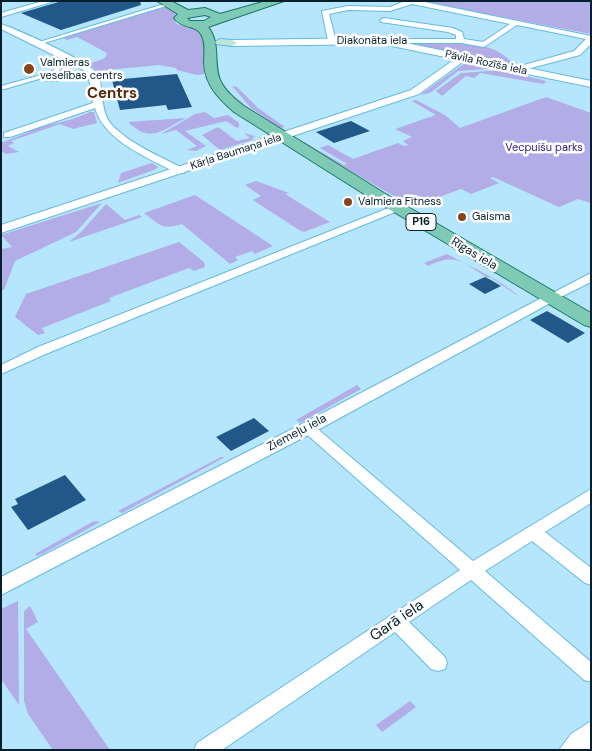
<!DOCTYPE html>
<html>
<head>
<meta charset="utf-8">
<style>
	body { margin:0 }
	#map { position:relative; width:592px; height:751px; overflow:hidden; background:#b6e6fe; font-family:"DM Sans",sans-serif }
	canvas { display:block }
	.frame { position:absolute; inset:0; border:2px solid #05202c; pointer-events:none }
</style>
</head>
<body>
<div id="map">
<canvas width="592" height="751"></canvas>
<div class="frame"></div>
</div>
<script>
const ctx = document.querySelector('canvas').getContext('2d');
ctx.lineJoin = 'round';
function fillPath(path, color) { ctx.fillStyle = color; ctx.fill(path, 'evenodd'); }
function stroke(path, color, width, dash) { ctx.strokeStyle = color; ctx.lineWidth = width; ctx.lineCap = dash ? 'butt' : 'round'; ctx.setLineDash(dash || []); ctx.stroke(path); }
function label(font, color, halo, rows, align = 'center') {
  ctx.font = font + ' "DM Sans",sans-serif'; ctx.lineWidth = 5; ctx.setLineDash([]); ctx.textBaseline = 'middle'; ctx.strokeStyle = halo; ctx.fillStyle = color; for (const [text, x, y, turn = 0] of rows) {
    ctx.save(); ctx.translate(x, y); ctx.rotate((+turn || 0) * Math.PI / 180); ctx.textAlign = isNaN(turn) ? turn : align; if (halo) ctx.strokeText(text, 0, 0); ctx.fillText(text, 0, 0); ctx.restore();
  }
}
fillPath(new Path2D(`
	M419 1H591V34Z
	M167 6 176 11 175 21 177 24 200 29 204 41 209 80H206L205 74 197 75 177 70 176 68 159 65 97 71 89 64 105 58 107 53 77 37 67 40 63 38Z
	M421 43C451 43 491 38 513 64L508 65 415 46Z
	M473 62 501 68 458 71 430 93 420 95 465 63Z
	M502 70 546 81 544 84 480 73 474 78 466 76 442 96 436 91 461 73Z
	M232 86 237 87 258 108 285 127 280 128 251 108Z
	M546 97 591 113V203L578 199 559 207 493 177 490 178 499 183 471 194 461 189 413 207 300 142H304L344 165 347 164 320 148 328 145 353 159 398 143 404 146 408 145 403 141 412 137 395 129 436 115 412 101 416 100 445 115 460 128Z
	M90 112H94L97 123 73 129 60 124 11 141 14 143 8 146 19 152 6 154 1 151V143L29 132V130L73 119Z
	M205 112 214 118 228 115 239 123V127L237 128 226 121 185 131 206 146 196 151 187 150 197 146 176 130 161 134 195 114Z
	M186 118C162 130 151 144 128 122Z
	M218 127 237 141 250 138 244 133 255 136 252 140 220 150 202 135Z
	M152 163 158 167 156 169 118 183 121 173Z
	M256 181 289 193 285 194 330 222 304 232 299 230 253 200 261 196 245 185Z
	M195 195 273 246 255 254 252 251 235 257 238 260 230 264 182 224C161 230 160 225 144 213Z
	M102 203 76 232 15 261 4 290H1V249L12 247 1 235Z
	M106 204 125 220 139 215 142 217 69 242 81 232Z
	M179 242 204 262 205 267 194 271 189 268 109 298 111 301 42 328 45 333 38 335 15 317 26 294Z
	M447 254C472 268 499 278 521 298L490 277 488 278C462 263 458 252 428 266L424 263Z
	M357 385 361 389 300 423 296 420Z
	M221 457H225L122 513 118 511Z
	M94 521 100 522 44 553 37 556 35 554Z
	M18 601 19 705 1 679V609Z
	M30 606 38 622 26 629 110 750H53L28 714 24 701V611Z
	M410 701 416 707 382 732 376 725Z`), '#b2ace7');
fillPath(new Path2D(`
	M62 1H140L141 5 61 30 21 13Z
	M177 74 192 107 168 110 166 105 120 110 112 80Z
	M351 121 370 131 334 143 316 132Z
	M485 277 491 280 501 286 485 294 469 284Z
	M547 311 561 319 585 333 568 343 530 320Z
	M254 418 269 431 231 451 216 437Z
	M65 475 86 500 28 530 11 507 18 504 15 499Z`), '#215889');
const pedestrian = new Path2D(`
	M161 5 166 6 44 43 39 42Z
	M56 60 62 67 56 74 1 90V86L52 72 56 67 53 62Z
	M90 75 93 77 92 78 47 81 44 79 47 77Z`);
const minor = new Path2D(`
	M43 1H55L1 17V13Z
	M405 1H420L591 36V44L580 55 516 72 512 70 513 68 574 51 586 39 517 25 484 47 461 43H379L378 41 382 39H456V35L448 32 381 22 380 20 384 18 453 28 462 32 464 39 483 42 510 24 412 4 390 11 348 10 329 14 336 41 332 43 328 41 322 11 348 6 390 7Z
	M1 24C16 29 94 63 98 75 105 92 99 110 112 125 131 145 160 156 184 169V173H176C148 157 105 142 95 108L10 137H4V133L93 103 88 72 1 29Z
	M396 205 400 206V210L48 353 1 374V365L38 347Z
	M591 273V282L553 301 549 302 543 298Z
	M308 423 313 425 473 561 591 489V503L545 532 591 568V585L585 583 532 541 485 571 591 662V682L584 680 471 580 409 622 445 657 447 663 445 669 438 671 431 669 395 632 222 750H194L197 743 460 570 303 431 301 428 303 425Z
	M591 721V750H559L571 734Z`);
const tertiary = new Path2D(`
	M382 38 591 81V87L464 61 419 94 1 233V225L411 90 455 59 382 44 232 46 227 43 232 40Z
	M549 294 556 298 554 301 314 432 1 595V577L302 424Z`);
const secondary = new Path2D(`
	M220 39 232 40 237 43 232 46 216 44 215 42Z`);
const primary = new Path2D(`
	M157 1H171L188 10 205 8 220 14 266 1H284L208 27C221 43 213 62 220 80 225 91 235 99 244 106L384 193 591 313V327L584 325 372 199 234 112C219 99 205 85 204 63 204 55 206 45 202 36 197 24 183 30 174 18L178 14ZM205 15 211 17 204 21H190L187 18Z`);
stroke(pedestrian, '#64bae0', 2);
stroke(minor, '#64bae0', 2);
stroke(tertiary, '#64bae0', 2);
stroke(secondary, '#64bae0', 2);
stroke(primary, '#1c7865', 2);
fillPath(pedestrian, '#fff');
fillPath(minor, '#fff');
fillPath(tertiary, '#fff');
fillPath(secondary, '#bee5da');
fillPath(primary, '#7ecab5');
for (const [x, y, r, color] of [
	[29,69,6,"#884318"],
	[348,202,5,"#884318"],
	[462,217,5,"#884318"]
]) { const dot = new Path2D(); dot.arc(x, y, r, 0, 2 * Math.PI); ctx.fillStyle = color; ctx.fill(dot); stroke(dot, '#fff', 2); }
label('11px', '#05202c', '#fff', [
	["Diakonāta iela",372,41],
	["Pāvila Rozīša iela",486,63,12],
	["Kārļa Baumaņa iela",236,152,-18]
]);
label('11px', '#05202c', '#fff', [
	["Valmieras",40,63],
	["veselības centrs",40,76],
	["Valmiera Fitness",358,202],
	["Gaisma",472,217]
], 'left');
label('11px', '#362171', '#fff', [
	["Vecpuišu parks",544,148]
]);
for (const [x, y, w] of [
	[421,222,30]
]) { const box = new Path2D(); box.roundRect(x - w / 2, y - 8.5, w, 17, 4); ctx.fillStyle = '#fff'; ctx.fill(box); stroke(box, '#05202c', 1); }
label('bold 11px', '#05202c', null, [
	["P16",421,222]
]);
label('12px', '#05202c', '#fff', [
	["Rīgas iela",474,254,31],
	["Ziemeļu iela",297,433,-28]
]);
label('bold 15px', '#56280a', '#fff', [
	["Centrs",112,94]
]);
label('15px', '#05202c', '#fff', [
	["Garā iela",397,621,-34]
]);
</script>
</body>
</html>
